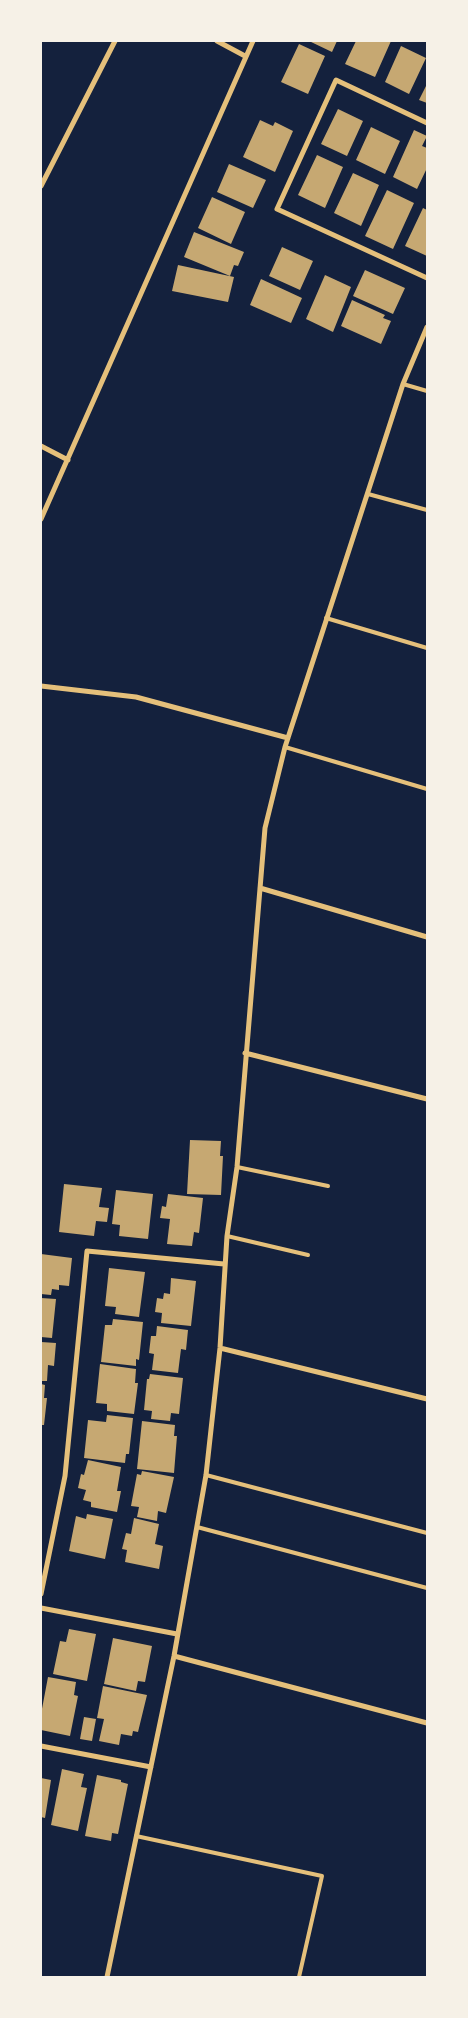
<!DOCTYPE html>
<html>
<head>
<meta charset="utf-8">
<style>
	body { margin:0 }
	#map { position:relative; width:468px; height:2018px; overflow:hidden; background:#14213d; font-family:Lora,serif }
	canvas { display:block }
	.frame { position:absolute; inset:0; border:42px solid #f6f1e7; pointer-events:none }
</style>
</head>
<body>
<div id="map">
<canvas width="468" height="2018"></canvas>
<div class="frame"></div>
</div>
<script>
const ctx = document.querySelector('canvas').getContext('2d');
ctx.lineJoin = 'round';
function fillPath(path, color) { ctx.fillStyle = color; ctx.fill(path, 'evenodd'); }
function stroke(path, color, width, dash) { ctx.strokeStyle = color; ctx.lineWidth = width; ctx.lineCap = dash ? 'butt' : 'round'; ctx.setLineDash(dash || []); ctx.stroke(path); }
fillPath(new Path2D(`
	M309 41H337L332 52Z
	M356 41H391L375 77 345 64Z
	M299 44 325 56 308 94 281 82Z
	M401 46 426 58 409 94 385 82Z
	M427 84V103L419 100Z
	M338 109 363 121 347 156 321 144Z
	M260 120 273 126 275 122 293 131 275 172 243 157Z
	M371 127 400 141 385 174 356 160Z
	M414 130 427 136 422 146 427 148V168L417 189 393 177Z
	M317 155 343 167 325 208 298 195Z
	M229 164 266 180 253 208 217 192Z
	M353 173 379 185 361 226 334 213Z
	M387 190 414 203 393 249 365 236Z
	M212 197 245 212 231 244 198 228Z
	M423 208 427 210V256L405 246Z
	M194 232 244 252 238 266 234 265 230 276 184 257Z
	M282 247 313 261 300 290 269 276Z
	M178 265 234 277 228 302 172 291Z
	M365 270 405 288 393 314 353 296Z
	M325 275 351 287 333 332 306 319Z
	M261 279 302 298 291 323 250 305Z
	M352 300 385 315 383 318 391 321 381 344 341 326Z
	M190 1140 221 1141 220 1156H223L221 1195 187 1194Z
	M64 1184 102 1188 99 1207 109 1208 107 1222 96 1221 94 1236 59 1232Z
	M116 1190 153 1194 148 1239 119 1236 120 1225 112 1224Z
	M168 1194 203 1198 199 1233 194 1232 192 1246 167 1244 170 1219 160 1218 162 1206 166 1207Z
	M41 1254 72 1258 69 1286 59 1285V1290L52 1289 51 1295 41 1294Z
	M109 1268 145 1272 139 1317 115 1314 116 1307 105 1306Z
	M171 1278 196 1281 191 1326 161 1323 162 1313 155 1312 157 1298 163 1299 164 1293 170 1294Z
	M41 1298 56 1299 52 1338 41 1337Z
	M113 1319 143 1322 139 1360 136 1359V1366L101 1362 105 1325H112Z
	M157 1326 188 1330 186 1350 181 1349 178 1373 152 1370 154 1354 149 1353 151 1336H156Z
	M41 1342 56 1343 54 1366 48 1365 47 1381H41Z
	M100 1364 136 1369 135 1383H138L134 1414 107 1411V1404L96 1403Z
	M150 1374 183 1378 179 1414 171 1413 170 1421 151 1419 152 1411 144 1410 147 1379H149Z
	M41 1384 45 1385 44 1398H47L44 1425H41Z
	M107 1415 133 1418 129 1454H126L125 1463 84 1458 88 1420 106 1422Z
	M142 1421 175 1425 174 1436H177L174 1473 137 1469Z
	M88 1460 121 1467 117 1491H121L117 1512 91 1507V1502L83 1500 86 1490 78 1488 81 1474 84 1475Z
	M142 1471 174 1477 166 1513 158 1511 157 1521 137 1517 139 1507 131 1506 137 1474 141 1475Z
	M87 1514 113 1519 105 1559 69 1551 76 1516 86 1519Z
	M134 1518 159 1524 155 1544 163 1546 159 1569 125 1562 127 1550 122 1549 126 1533 131 1534Z
	M69 1629 96 1634 87 1681 53 1674 60 1641 66 1642Z
	M113 1638 152 1646 145 1682 138 1681 136 1691 104 1684Z
	M48 1677 76 1682 74 1695 78 1696 70 1736 41 1730V1714Z
	M103 1686 147 1695 138 1732 133 1731 132 1736 121 1734 119 1745 99 1741 104 1719 97 1718Z
	M84 1717 96 1719 92 1741 80 1739Z
	M62 1769 84 1774 81 1787 87 1788 78 1831 51 1825Z
	M97 1775 121 1780V1782L128 1784 118 1834 112 1833 111 1841 85 1836Z
	M41 1778 51 1780 45 1818 41 1817Z`), '#c6a872');
stroke(new Path2D(`
	M403 384 427 391
	M368 494 427 510
	M326 618 427 648
	M285 747 427 789
	M237 1167 328 1186
	M227 1236 308 1255
	M206 1475 427 1533
	M197 1527 427 1588
	M136 1836 322 1876 299 1977`), '#e5c07b', 4);
stroke(new Path2D(`
	M217 41 245 56
	M427 123 336 80 277 209 427 278
	M41 186 115 41
	M41 446 68 460
	M41 519 253 41
	M41 686 136 697 288 738
	M260 888 427 937
	M245 1053 427 1099
	M220 1348 427 1399
	M41 1594 65 1476 87 1251 224 1264
	M41 1608 177 1634
	M174 1656 427 1723
	M41 1746 151 1767
	M107 1977 174 1656 206 1475 220 1348 227 1236 237 1167 265 828 285 747 403 384 427 327`), '#e5c07b', 5);
</script>
</body>
</html>
